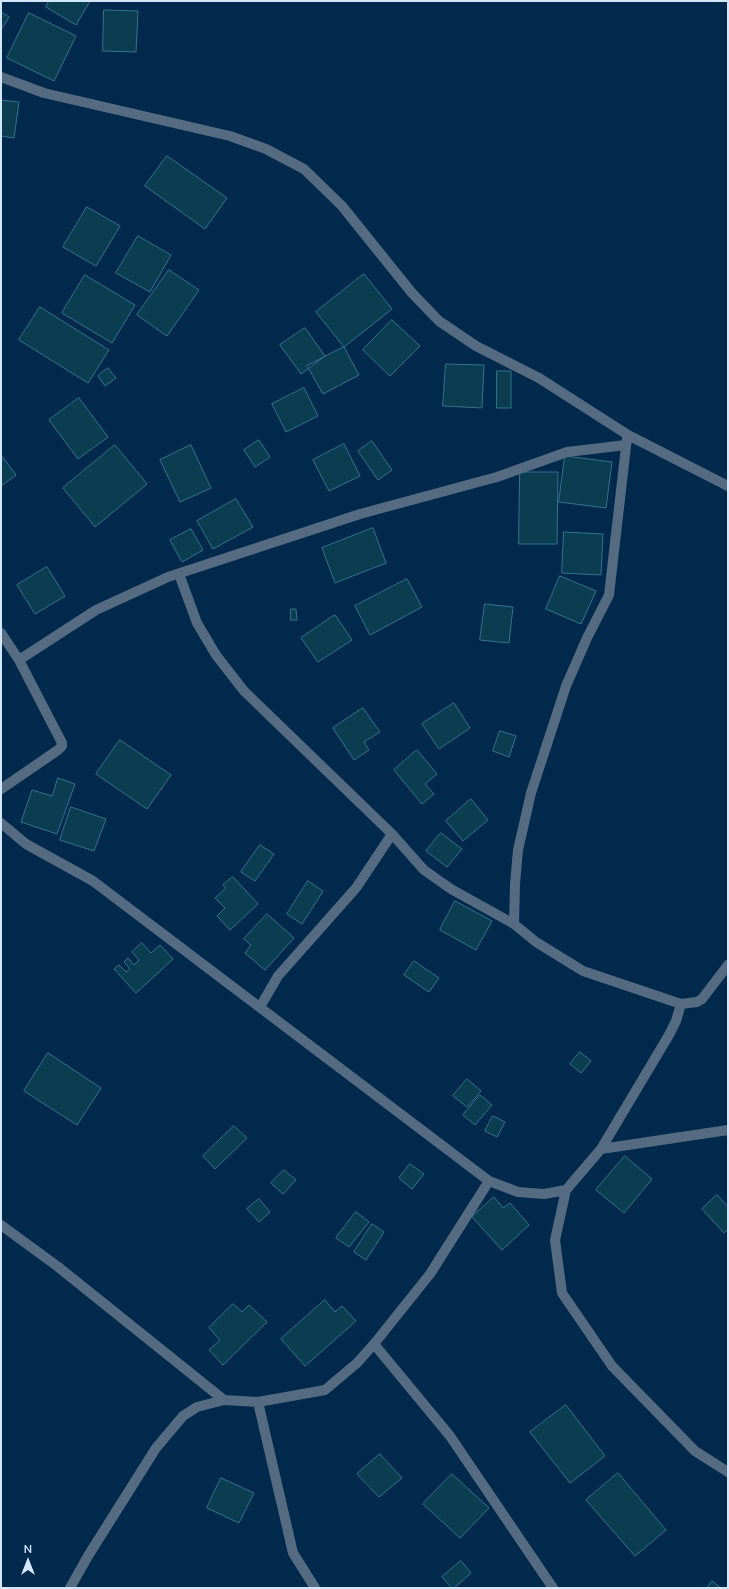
<!DOCTYPE html>
<html>
<head>
<meta charset="utf-8">
<style>
	body { margin:0 }
	#map { position:relative; width:729px; height:1589px; overflow:hidden; background:#01294c; font-family:Mulish,sans-serif }
	canvas { display:block }
	.frame { position:absolute; inset:0; border:2px solid #d2e7fe; pointer-events:none }
	.north { position:absolute; left:8px; top:1541px; width:40px; height:40px; -webkit-text-stroke:3px #01294c; paint-order:stroke; rotate:0deg; font-size:11px; font-weight:700; line-height:16px; text-align:center; color:#d2e7fe }
	.north::after { content:''; display:block; margin:auto; width:14px; height:18px; background:#d2e7fe; clip-path:polygon(50% 0,100% 100%,50% 72%,0 100%) }
</style>
</head>
<body>
<div id="map">
<canvas width="729" height="1589"></canvas>
<div class="frame"></div>
<div class="north">N</div>
</div>
<script>
const ctx = document.querySelector('canvas').getContext('2d');
ctx.lineJoin = 'round';
function fillPath(path, color) { ctx.fillStyle = color; ctx.fill(path, 'evenodd'); }
function stroke(path, color, width, dash) { ctx.strokeStyle = color; ctx.lineWidth = width; ctx.lineCap = dash ? 'butt' : 'round'; ctx.setLineDash(dash || []); ctx.stroke(path); }
const building = new Path2D(`
	M49 1H90L76 25 46 7Z
	M104 10 138 11 136 52 103 51Z
	M1 12 9 17 1 30Z
	M29 13 76 36 54 81 7 58Z
	M1 100 19 102 14 138 1 136Z
	M167 156 227 198 205 229 145 186Z
	M87 207 120 226 96 266 63 247Z
	M138 236 171 255 150 292 116 273Z
	M169 270 199 290 167 336 137 315Z
	M364 274 392 309 344 347 316 312Z
	M85 275 135 305 112 343 62 313Z
	M40 307 109 350 88 383 19 340Z
	M392 320 420 346 390 376 363 350Z
	M305 328 325 356 301 374 280 345Z
	M344 347 359 375 323 394 307 366Z
	M446 364 484 365 482 408 443 406Z
	M108 368 116 378 105 386 98 376Z
	M497 371H511V408H497Z
	M304 388 318 416 286 432 272 404Z
	M79 398 108 437 78 459 49 420Z
	M259 440 270 457 255 467 244 450Z
	M372 441 392 470 378 480 358 451Z
	M344 444 360 476 329 491 313 460Z
	M115 445 147 484 95 527 63 488Z
	M191 445 211 488 180 502 160 460Z
	M1 455 16 475 1 486Z
	M565 456 612 462 606 508 559 502Z
	M520 472H558L557 544H519Z
	M236 499 253 527 213 549 197 521Z
	M373 528 386 563 335 583 322 548Z
	M191 529 203 550 182 562 170 540Z
	M564 532 603 534 601 575 562 573Z
	M47 567 65 596 35 614 17 585Z
	M560 576 596 591 581 624 546 609Z
	M407 579 422 607 370 635 355 606Z
	M485 604 513 607 509 643 480 640Z
	M291 609H296L297 620H291Z
	M335 615 352 640 318 662 301 638Z
	M454 703 470 728 439 749 422 724Z
	M363 708 380 732 364 742 369 750 354 760 333 728Z
	M500 731 516 736 509 757 493 751Z
	M120 740 171 775 147 809 96 774Z
	M417 750 437 774 425 784 434 794 422 804 394 770Z
	M58 778 75 784 57 834 21 822 32 790 52 796Z
	M471 799 488 820 463 841 446 821Z
	M71 807 106 819 94 851 60 840Z
	M441 833 462 849 447 867 426 851Z
	M260 845 274 854 255 881 241 872Z
	M233 877 258 904 230 930 217 916 225 908 215 898 226 888 223 885Z
	M308 881 323 891 302 924 287 914Z
	M455 901 492 921 476 950 440 930Z
	M267 914 294 938 265 970 245 953 251 945 244 939Z
	M142 943 151 953 160 945 173 959 136 993 114 969 119 965 126 972 130 969 124 962 128 958 134 965 139 960 132 952Z
	M414 961 439 978 429 992 404 975Z
	M580 1052 591 1061 581 1073 570 1064Z
	M48 1053 101 1088 77 1125 24 1091Z
	M467 1079 481 1091 467 1107 453 1096Z
	M480 1095 492 1105 475 1125 463 1115Z
	M493 1116 505 1122 497 1137 485 1131Z
	M234 1126 247 1138 215 1169 203 1156Z
	M625 1156 652 1179 624 1213 596 1190Z
	M410 1164 424 1174 412 1189 399 1178Z
	M284 1170 296 1180 283 1194 271 1183Z
	M717 1195 728 1207V1229L724 1233 702 1209Z
	M494 1197 503 1208 510 1203 529 1225 502 1250 472 1217Z
	M259 1199 270 1212 259 1222 247 1209Z
	M356 1212 369 1222 349 1247 336 1238Z
	M372 1224 384 1232 366 1260 354 1252Z
	M325 1300 335 1312 342 1306 356 1321 305 1366 281 1339Z
	M233 1304 242 1312 249 1305 267 1322 223 1365 209 1350 220 1340 209 1328Z
	M566 1405 605 1456 570 1483 530 1432Z
	M380 1454 402 1478 379 1497 357 1474Z
	M618 1473 666 1530 635 1556 586 1500Z
	M452 1474 489 1508 460 1538 423 1504Z
	M221 1478 254 1493 239 1523 207 1508Z
	M461 1561 471 1573 454 1588H452L442 1577Z
	M712 1581 721 1588H707Z`);
fillPath(building, '#0b3d51');
stroke(building, '#35728e', 1);
stroke(new Path2D(`
	M1 77 44 93 230 136 266 149 304 169 342 206 412 293 439 321 476 346 539 378 628 435 728 486
	M179 574 197 623 216 655 244 691 392 834 424 870 451 889 514 924 536 942 583 971 681 1004 697 1002 702 999 728 965
	M1 633 19 660 62 743V746L58 750 1 789
	M19 660 96 610 168 577 360 514 497 477 567 452 626 445
	M1 823 26 844 93 881 489 1181 518 1192 544 1194 566 1190 601 1149 669 1035 676 1021 681 1004
	M514 924 515 884 518 850 531 793 566 686 587 638 609 595 627 438
	M260 1007 278 976 356 888 392 834
	M601 1149 728 1130
	M566 1190 555 1240 562 1293 612 1366 695 1451 728 1472
	M1 1225 57 1266 224 1400
	M374 1344 450 1436 553 1588
	M258 1402 293 1553 315 1588
	M70 1588 88 1556 156 1448 183 1416 197 1407 224 1400 258 1402 325 1390 357 1363 374 1344 430 1274 489 1181`), '#546b82', 10);
</script>
</body>
</html>
